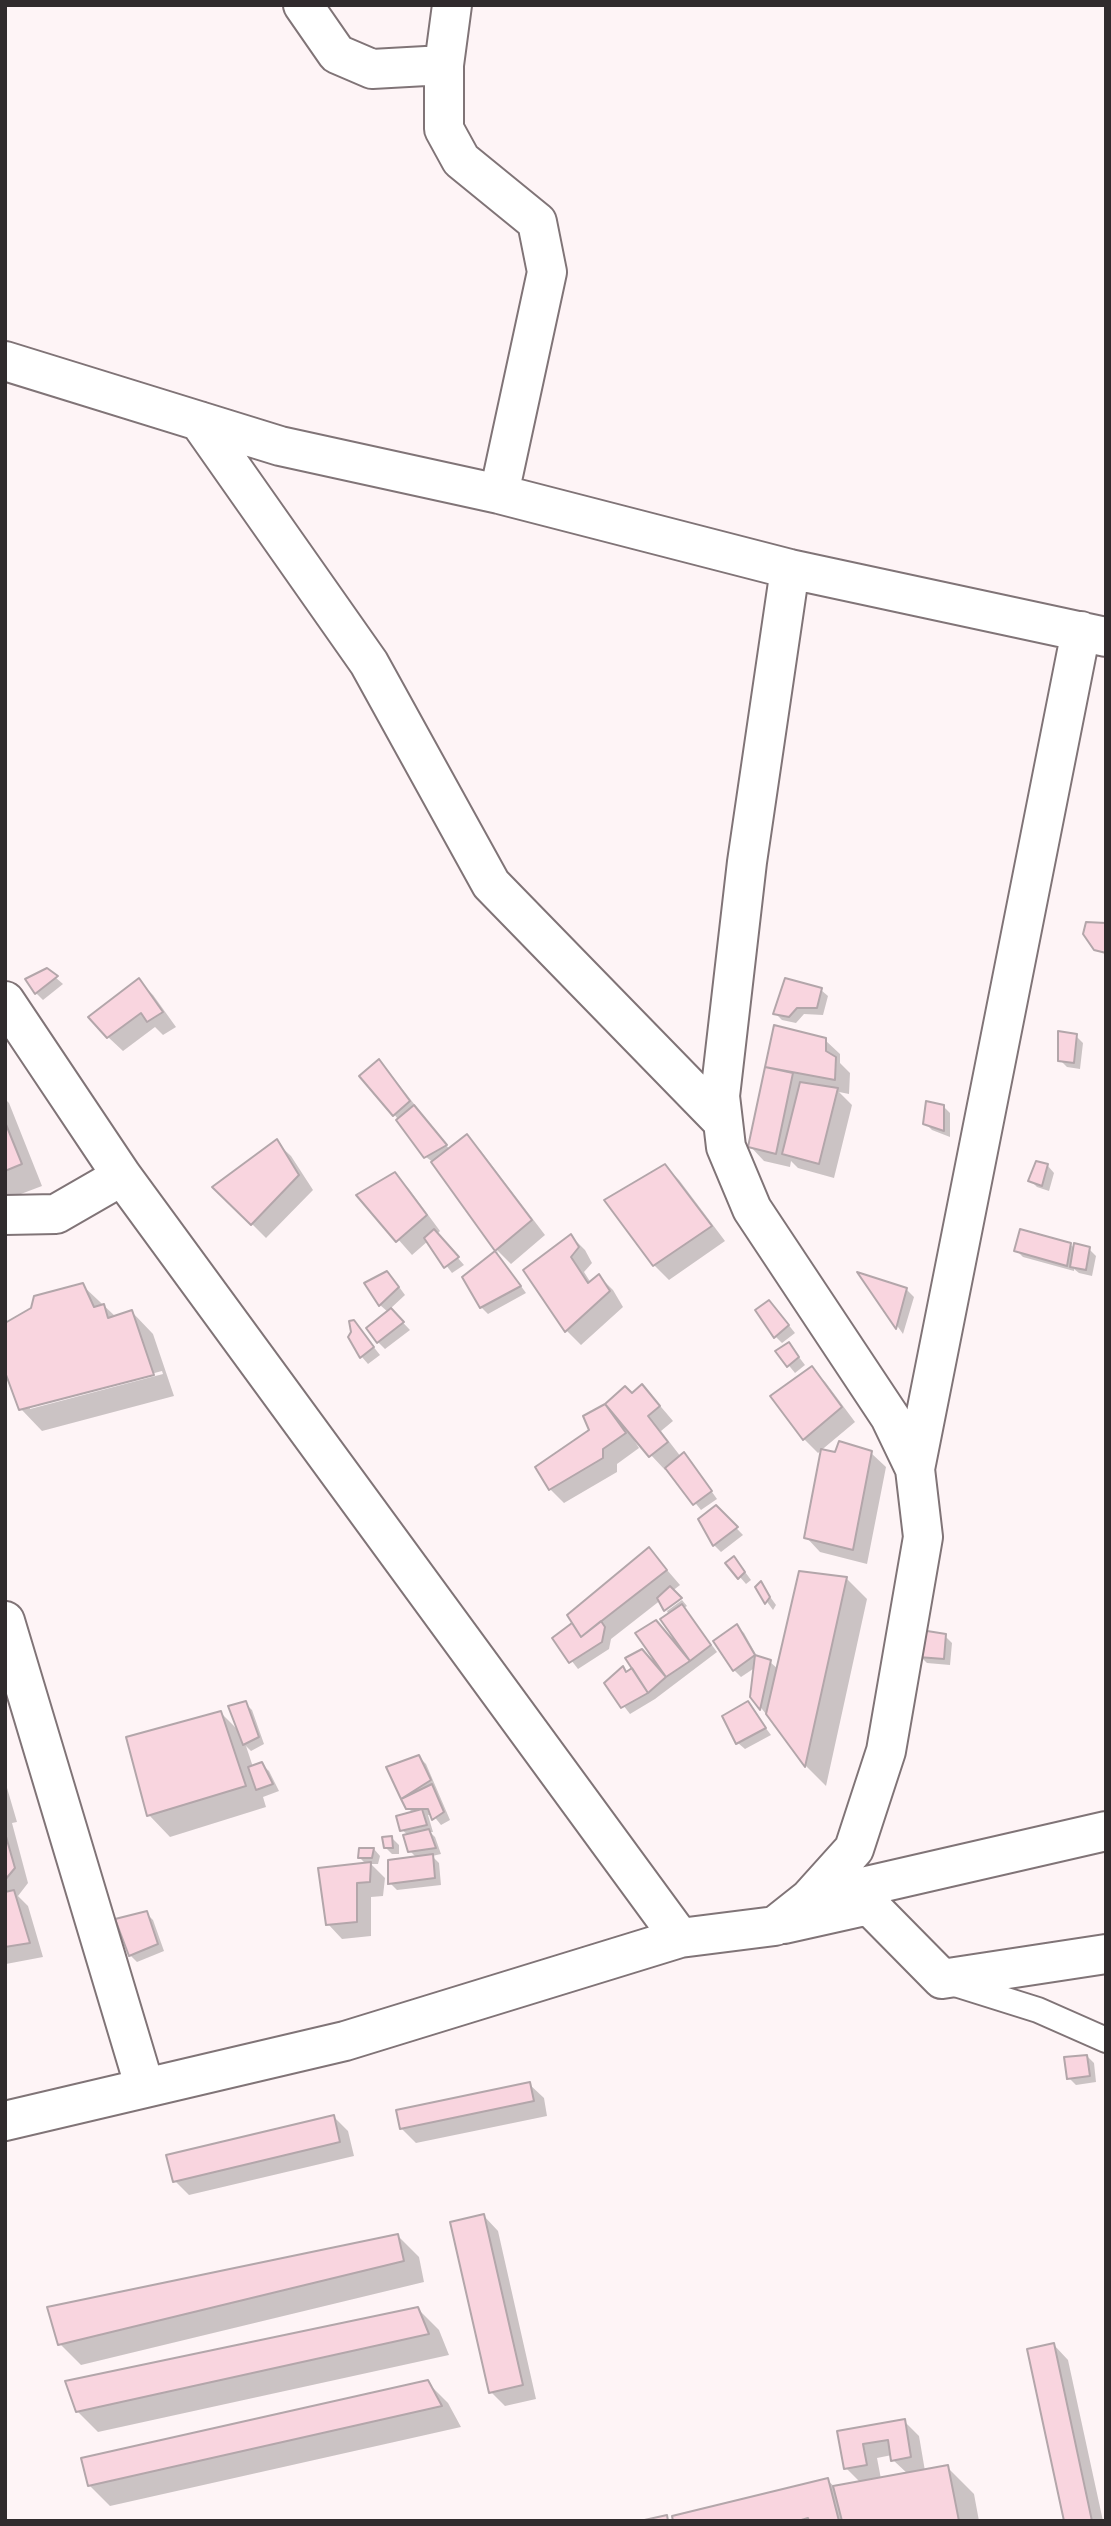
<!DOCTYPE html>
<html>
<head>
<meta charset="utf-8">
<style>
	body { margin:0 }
	#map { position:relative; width:1111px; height:2526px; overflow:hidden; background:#fef4f6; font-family:"PT Sans Narrow",sans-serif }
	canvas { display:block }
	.frame { position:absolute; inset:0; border:7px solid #302b2d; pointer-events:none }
</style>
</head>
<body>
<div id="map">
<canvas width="1111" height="2526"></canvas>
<div class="frame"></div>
</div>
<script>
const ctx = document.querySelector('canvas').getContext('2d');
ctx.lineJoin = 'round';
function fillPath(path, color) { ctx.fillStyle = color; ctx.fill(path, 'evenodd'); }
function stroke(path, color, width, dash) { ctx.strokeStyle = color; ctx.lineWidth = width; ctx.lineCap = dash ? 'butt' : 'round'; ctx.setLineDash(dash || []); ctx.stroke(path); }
fillPath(new Path2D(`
	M47 970 63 984 43 1000 36 993Z
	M139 981 153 995 176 1027 163 1035 155 1027 123 1051 108 1037Z
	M821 990 828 996 823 1015 804 1014 796 1023 782 1020 775 1013Z
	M776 1027 825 1040 840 1054V1063L850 1073 849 1094 839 1092 852 1105 834 1178 798 1168 791 1161 790 1167 764 1161 750 1146Z
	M1076 1036 1083 1043 1080 1069 1067 1067 1060 1060Z
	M386 1068 450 1150 467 1136 481 1151 545 1235 511 1264 498 1251 497 1253 526 1293 488 1314 481 1307 465 1277 498 1251 434 1163 426 1157 394 1114Z
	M5 1099 9 1103 42 1186 5 1200Z
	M943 1106 950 1113V1137L932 1130 925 1123Z
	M276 1142 291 1156 313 1190 266 1238 215 1187Z
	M1037 1163 1048 1166 1054 1173 1049 1191 1037 1187 1030 1180Z
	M665 1166 679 1180 725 1241 669 1280 654 1265Z
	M395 1174 409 1189 440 1231 437 1234 464 1265 452 1273 428 1241 412 1255 359 1195Z
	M571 1236 585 1250 592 1263 584 1272 591 1283 599 1276 613 1290 623 1307 581 1345 567 1331 525 1270Z
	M1070 1244 1075 1249H1089L1096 1256 1092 1276 1079 1273 1074 1269V1271L1023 1257 1016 1250Z
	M862 1276 907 1290 914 1297 903 1334Z
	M394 1280 405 1295 390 1309 410 1330 385 1349 378 1342 388 1312 380 1305Z
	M82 1285 116 1317 132 1312 153 1334 174 1396 42 1431 21 1409ZM162 1371 163 1374 30 1409V1406Z
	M776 1309 795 1333 782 1343 775 1336Z
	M354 1322 380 1355 368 1364 362 1357 350 1337Z
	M789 1344 805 1365 795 1373 778 1352Z
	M812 1368 826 1383 855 1422 818 1453 804 1439Z
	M632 1395 656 1401 673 1421 661 1431 681 1457 690 1461 717 1499 701 1510 667 1468 665 1470 636 1439 634 1440 639 1448 617 1464V1472L564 1503 550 1489 591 1431 586 1417Z
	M871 1453 886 1467 867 1564 820 1552 806 1537 836 1454Z
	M716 1507 743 1535 721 1552 714 1545 701 1519Z
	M649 1549 680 1585 611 1639 609 1649 578 1669 554 1638 574 1624Z
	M728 1563 740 1565 751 1580 746 1584Z
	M846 1578 867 1599 826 1786 806 1766 752 1696 756 1667 741 1677 734 1670 737 1626 744 1633 758 1658 770 1662 778 1669Z
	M761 1584 776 1605 773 1610 757 1588Z
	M682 1600 687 1606 684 1608 717 1652 655 1699 630 1714 606 1683 623 1669 628 1673 635 1669 641 1651 663 1673 665 1672 663 1629 682 1651 684 1650 667 1611Z
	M945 1636 952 1643 950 1665 927 1663 920 1656Z
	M245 1703 252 1710 264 1744 251 1751 246 1746 253 1767 261 1764 269 1771 279 1791 263 1797 266 1807 170 1837 149 1815 221 1713 240 1732Z
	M747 1703 771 1735 745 1749 738 1743Z
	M419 1757 426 1764 450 1820 441 1825 433 1815H428L433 1832H430L435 1837 441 1854 432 1856 439 1863 441 1885 397 1890 390 1883 417 1858 410 1851 408 1835 402 1830 413 1813 408 1808 388 1768Z
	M5 1781 17 1822 12 1823 28 1883 18 1896 28 1906 43 1957 6 1964Z
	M392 1838 399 1845V1854H392L385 1847Z
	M374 1849 380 1856 378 1864H371L385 1878 383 1896 371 1897V1936L342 1939 328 1924 366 1864 360 1858Z
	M146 1913 153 1920 164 1951 137 1962 130 1955Z
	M1087 2056 1094 2063 1096 2082 1076 2085 1069 2078Z
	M529 2084 544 2098 547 2116 416 2143 401 2128Z
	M334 2117 348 2131 354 2156 189 2195 175 2181Z
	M484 2216 498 2231 536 2399 505 2406 491 2392Z
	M398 2236 419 2257 424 2282 81 2365 60 2344Z
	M418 2309 439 2330 449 2355 98 2432 77 2411Z
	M1054 2345 1068 2360 1103 2521H1065Z
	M427 2382 448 2403 461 2427 110 2506 89 2485Z
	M904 2421 919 2436 925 2471 947 2467 974 2494 979 2521H674L827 2480 836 2488 861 2483 846 2468 839 2432ZM892 2455 893 2460 908 2474 881 2479 877 2458Z`), '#0003');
const building = new Path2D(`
	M1086 922 1106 923V953L1094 950 1083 934Z
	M47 968 58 976 35 994 25 979Z
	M139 978 163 1012 147 1022 141 1013 107 1038 88 1017Z
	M785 978 822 988 817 1008H797L789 1017 773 1014Z
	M774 1025 826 1038V1051L836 1057 835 1080 765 1067Z
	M1058 1031 1077 1034 1074 1063 1058 1061Z
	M379 1059 410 1101 393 1116 359 1076Z
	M765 1067 793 1073 776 1154 748 1147Z
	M800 1082 838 1088 819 1164 782 1154Z
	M926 1101 944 1105V1131L923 1124Z
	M414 1105 447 1145 424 1158 396 1120Z
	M5 1122 22 1164 5 1171Z
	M467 1134 532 1220 495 1251 431 1162Z
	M277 1139 299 1175 251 1225 212 1187Z
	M1036 1161 1048 1164 1042 1186 1028 1181Z
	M665 1164 712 1226 653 1266 604 1200Z
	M395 1172 427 1215 396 1242 356 1195Z
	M434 1229 459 1257 444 1268 424 1238Z
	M1020 1229 1071 1243 1067 1266 1014 1251Z
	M571 1234 579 1247 571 1257 588 1283 599 1274 610 1291 565 1332 523 1270Z
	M1074 1243 1090 1247 1086 1270 1070 1267Z
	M495 1251 521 1286 480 1308 462 1277Z
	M387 1271 399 1287 379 1306 364 1283Z
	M857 1272 907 1288 896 1329Z
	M83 1283 94 1307 104 1304 108 1318 132 1310 154 1375 19 1410 5 1372V1323L31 1308 34 1296Z
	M769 1300 789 1325 774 1338 755 1310Z
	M391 1308 404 1322 377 1343 366 1328Z
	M354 1320 374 1347 360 1358 348 1337 351 1332 349 1321Z
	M789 1342 799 1357 787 1367 775 1351Z
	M812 1366 842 1407 803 1440 770 1396Z
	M642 1384 660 1406 648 1416 668 1442 649 1457 605 1404 625 1386 632 1393Z
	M605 1404 626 1433 603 1449V1458L549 1490 535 1467 589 1430 583 1416Z
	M839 1441 872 1451 853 1550 804 1538 821 1449 835 1452Z
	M684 1452 712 1491 693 1505 665 1468Z
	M716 1505 738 1527 713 1546 698 1519Z
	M649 1547 667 1570 581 1637 567 1615Z
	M734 1556 745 1572 738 1579 725 1563Z
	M799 1571 847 1577 805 1767 766 1714Z
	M761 1581 770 1597 765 1604 755 1587Z
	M670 1586 682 1598 664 1611 657 1598Z
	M682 1604 711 1645 690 1661 660 1619Z
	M656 1620 690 1661 666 1677 635 1633Z
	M601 1621 605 1627 602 1642 569 1663 552 1638 572 1623 581 1637Z
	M737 1624 755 1655 733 1671 713 1641Z
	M921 1630 946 1634 944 1659 918 1657Z
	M642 1649 666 1677 648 1693 625 1658Z
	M755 1655 771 1660 760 1710 750 1697Z
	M623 1666 626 1672 632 1668 648 1693 621 1708 604 1683Z
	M246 1701 259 1737 243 1745 228 1706Z
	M748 1701 766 1728 736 1744 722 1716Z
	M221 1711 246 1786 147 1816 126 1737Z
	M419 1755 431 1780 401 1799 386 1767Z
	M262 1762 273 1784 256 1790 248 1767Z
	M432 1784 444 1812 432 1820 428 1809H406L401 1799Z
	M422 1809 427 1825 400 1831 396 1816Z
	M429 1829 436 1848 408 1852 403 1835Z
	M5 1833 15 1868 5 1880Z
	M392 1836 393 1848H384L382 1837Z
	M359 1848H374L372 1858H358Z
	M433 1854 435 1878 388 1884V1860Z
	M371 1862 370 1882 357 1883V1922L326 1925 318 1868Z
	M14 1890 30 1943 5 1947V1892Z
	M147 1911 158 1944 129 1956 115 1919Z
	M1087 2055 1090 2076 1067 2079 1064 2057Z
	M530 2082 534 2101 400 2129 396 2110Z
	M334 2115 340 2142 173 2182 166 2155Z
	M484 2214 523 2385 489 2393 450 2222Z
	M398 2234 404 2261 58 2345 47 2307Z
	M418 2307 429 2334 76 2412 65 2381Z
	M1054 2343 1092 2521H1064L1027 2349Z
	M428 2380 442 2406 88 2486 81 2458Z
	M905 2419 911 2457 891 2461 888 2440 863 2444 867 2465 844 2469 837 2431Z
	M948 2465 959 2521H842L833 2486Z
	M828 2478 839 2521H809L808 2518 798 2521H673L672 2516Z
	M667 2515 668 2521H640Z`);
fillPath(building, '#f9d5df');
stroke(building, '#b3a6aa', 2);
const lane = new Path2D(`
	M952 1983 1038 2010 1106 2040`);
const street = new Path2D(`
	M303 5 337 54 372 69 444 65
	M452 5 444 65V129L461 160 537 222 547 272 499 494
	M5 361 280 446 499 494 790 569 1106 637
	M199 421 369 663 491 884 723 1122
	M5 1001 122 1176 680 1938
	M5 1215 56 1214 122 1176
	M915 1469 1081 631
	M5 1621 145 2088
	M832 1894 1106 1831
	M784 1924 869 1905 942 1979 1106 1954
	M5 2121 345 2041 680 1938 775 1926 809 1899 854 1849 886 1751 923 1537 915 1469 890 1417 752 1209 726 1147 720 1096 747 862 790 569`);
stroke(lane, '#807477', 28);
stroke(street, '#807477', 42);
stroke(lane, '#fff', 24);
stroke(street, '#fff', 38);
</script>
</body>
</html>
